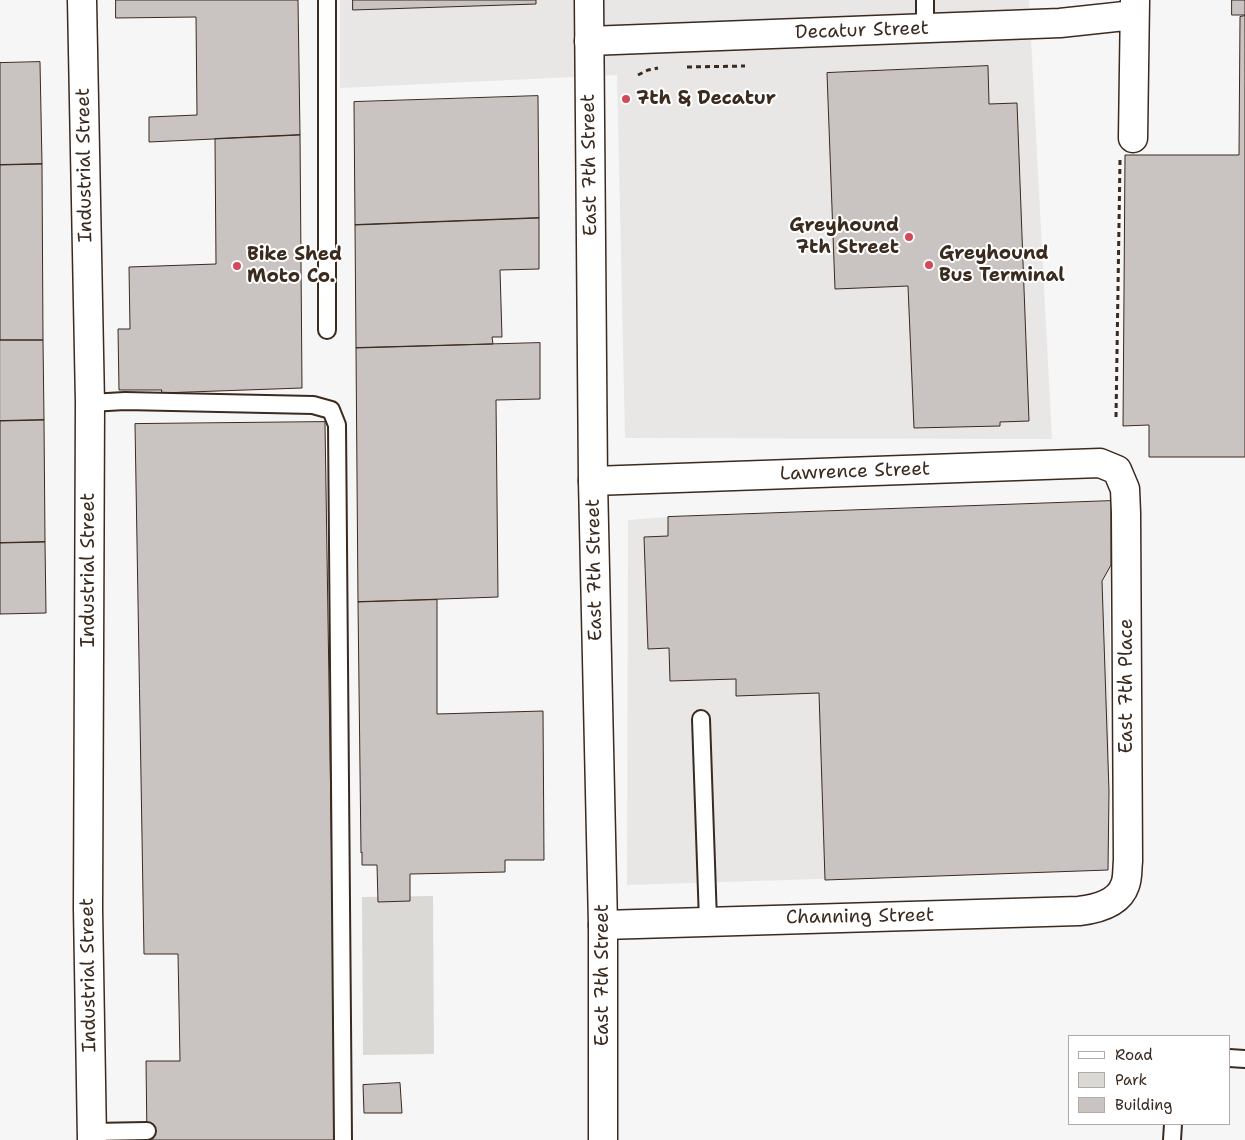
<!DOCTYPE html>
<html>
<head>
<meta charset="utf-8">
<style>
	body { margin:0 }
	#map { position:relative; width:1245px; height:1140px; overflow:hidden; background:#f7f6f6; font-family:"Shantell Sans",sans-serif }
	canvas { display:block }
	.legend { position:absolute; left:1068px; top:1035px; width:162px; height:90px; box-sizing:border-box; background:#fff; border:1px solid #b1aaa5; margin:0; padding:6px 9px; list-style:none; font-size:15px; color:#3b2a1e }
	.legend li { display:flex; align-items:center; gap:10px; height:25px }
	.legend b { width:25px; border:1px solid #b1aaa5 }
</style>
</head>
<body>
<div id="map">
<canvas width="1245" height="1140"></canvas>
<ul class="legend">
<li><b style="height:6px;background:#fff"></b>Road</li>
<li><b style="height:14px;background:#dbd9d6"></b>Park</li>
<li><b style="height:14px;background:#c9c3c1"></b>Building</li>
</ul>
</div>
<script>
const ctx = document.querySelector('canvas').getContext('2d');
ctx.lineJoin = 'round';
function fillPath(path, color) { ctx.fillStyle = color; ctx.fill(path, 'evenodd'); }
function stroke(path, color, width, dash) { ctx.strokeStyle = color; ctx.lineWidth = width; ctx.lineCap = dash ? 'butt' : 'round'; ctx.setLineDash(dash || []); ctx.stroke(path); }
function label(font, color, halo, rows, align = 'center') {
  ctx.font = font + ' "Shantell Sans",sans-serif'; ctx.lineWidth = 4; ctx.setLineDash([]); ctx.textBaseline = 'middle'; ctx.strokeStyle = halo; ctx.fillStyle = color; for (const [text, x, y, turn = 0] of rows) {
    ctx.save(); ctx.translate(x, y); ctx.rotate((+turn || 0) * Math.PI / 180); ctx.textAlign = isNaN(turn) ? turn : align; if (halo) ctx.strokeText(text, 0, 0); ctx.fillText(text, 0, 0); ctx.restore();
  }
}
fillPath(new Path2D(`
	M340 0H1029L1052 439 625 438 617 75 340 88Z
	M1111 501 1108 870 627 885 628 520 668 517Z`), '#e9e7e6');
fillPath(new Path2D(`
	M433 896 434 1054 363 1055 362 897Z`), '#dbd9d6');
const building = new Path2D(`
	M116 0H298L300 135 149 142V117L197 115 196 17 116 18Z
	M353 0H536V4L353 10Z
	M1232 0H1245V15H1232Z
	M1245 16V457H1149V425L1123 426 1125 155H1239L1240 17Z
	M40 62 42 164 0 165V63Z
	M988 66 989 104 1017 103 1029 421 1000 422V426L914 428 908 286 835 289 827 73Z
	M538 96 539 218 355 225 354 102Z
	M300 135 302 388 161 393 162 390H119L118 329H130L129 267 216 264 215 139Z
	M42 164 43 340H0V165Z
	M539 218V269L500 270 502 337H492L493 344 356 348 355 225Z
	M0 340H43L44 420 0 421Z
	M540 343V399L496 400 498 597 358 602 356 348Z
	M44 420 45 542 0 543V421Z
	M325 422 336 1140H147L146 1061H180L178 954H144L135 424Z
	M1111 501V565L1102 581 1109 791 1108 870 825 880 819 693 736 696V679L670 681 669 648 648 649 644 537 668 536V517Z
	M45 542 46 613 0 614V543Z
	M437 600V714L543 711 544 860H505V872L410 874V901L378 902 377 865H362V852L361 853 358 602Z
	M400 1083 402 1113H364L363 1085Z`);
fillPath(building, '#c9c3c1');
stroke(building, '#3b2a1e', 1);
const lane = new Path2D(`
	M925 0V28
	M327 330V0
	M90 403 125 401 313 405 331 410 337 425 343 1140
	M701 719 708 921
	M1229 1058 1245 1059
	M92 1132 147 1131
	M1172 1140 1173 1124`);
const street = new Path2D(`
	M82 0 90 403 88 909 92 1140
	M589 41 1060 23 1134 15
	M1133 138 1135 0
	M593 481 1100 463 1117 470 1125 489 1126 513 1128 861C1127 869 1128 878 1125 885 1119 903 1096 909 1079 911L603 925`);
const secondary = new Path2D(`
	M589 0 593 481 603 925V1140`);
stroke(lane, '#3b2a1e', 20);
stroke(street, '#3b2a1e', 31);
stroke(secondary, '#3b2a1e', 31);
stroke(new Path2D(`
	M687 67 745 66
	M638 75 648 70 658 68
	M1116 417 1120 160`), '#3b2a1e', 3, [5, 4]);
stroke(lane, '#fff', 16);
stroke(street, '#fff', 28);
stroke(secondary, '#fff', 28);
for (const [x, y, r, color] of [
	[626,99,5,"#d1495b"],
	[909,237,5,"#d1495b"],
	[929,265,5,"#d1495b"],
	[237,266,5,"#d1495b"]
]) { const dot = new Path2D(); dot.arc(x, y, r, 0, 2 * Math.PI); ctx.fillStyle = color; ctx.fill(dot); stroke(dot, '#fff', 2); }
label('19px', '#3b2a1e', '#fff', [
	["Decatur Street",862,31,-2],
	["Industrial Street",85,165,-91],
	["East 7th Street",590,165,-91],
	["Lawrence Street",855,472,-2],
	["Industrial Street",89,570,-90],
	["East 7th Street",595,570,-91],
	["East 7th Place",1127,686,-90],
	["Channing Street",860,917,-1],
	["Industrial Street",89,975,-91],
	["East 7th Street",603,975,-90]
]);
label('bold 19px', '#3b2a1e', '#fff', [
	["7th & Decatur",636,99],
	["Greyhound",899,226,"right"],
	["7th Street",899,248,"right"],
	["Greyhound",939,254],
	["Bus Terminal",939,276],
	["Bike Shed",247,255],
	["Moto Co.",247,277]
], 'left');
</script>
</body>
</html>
